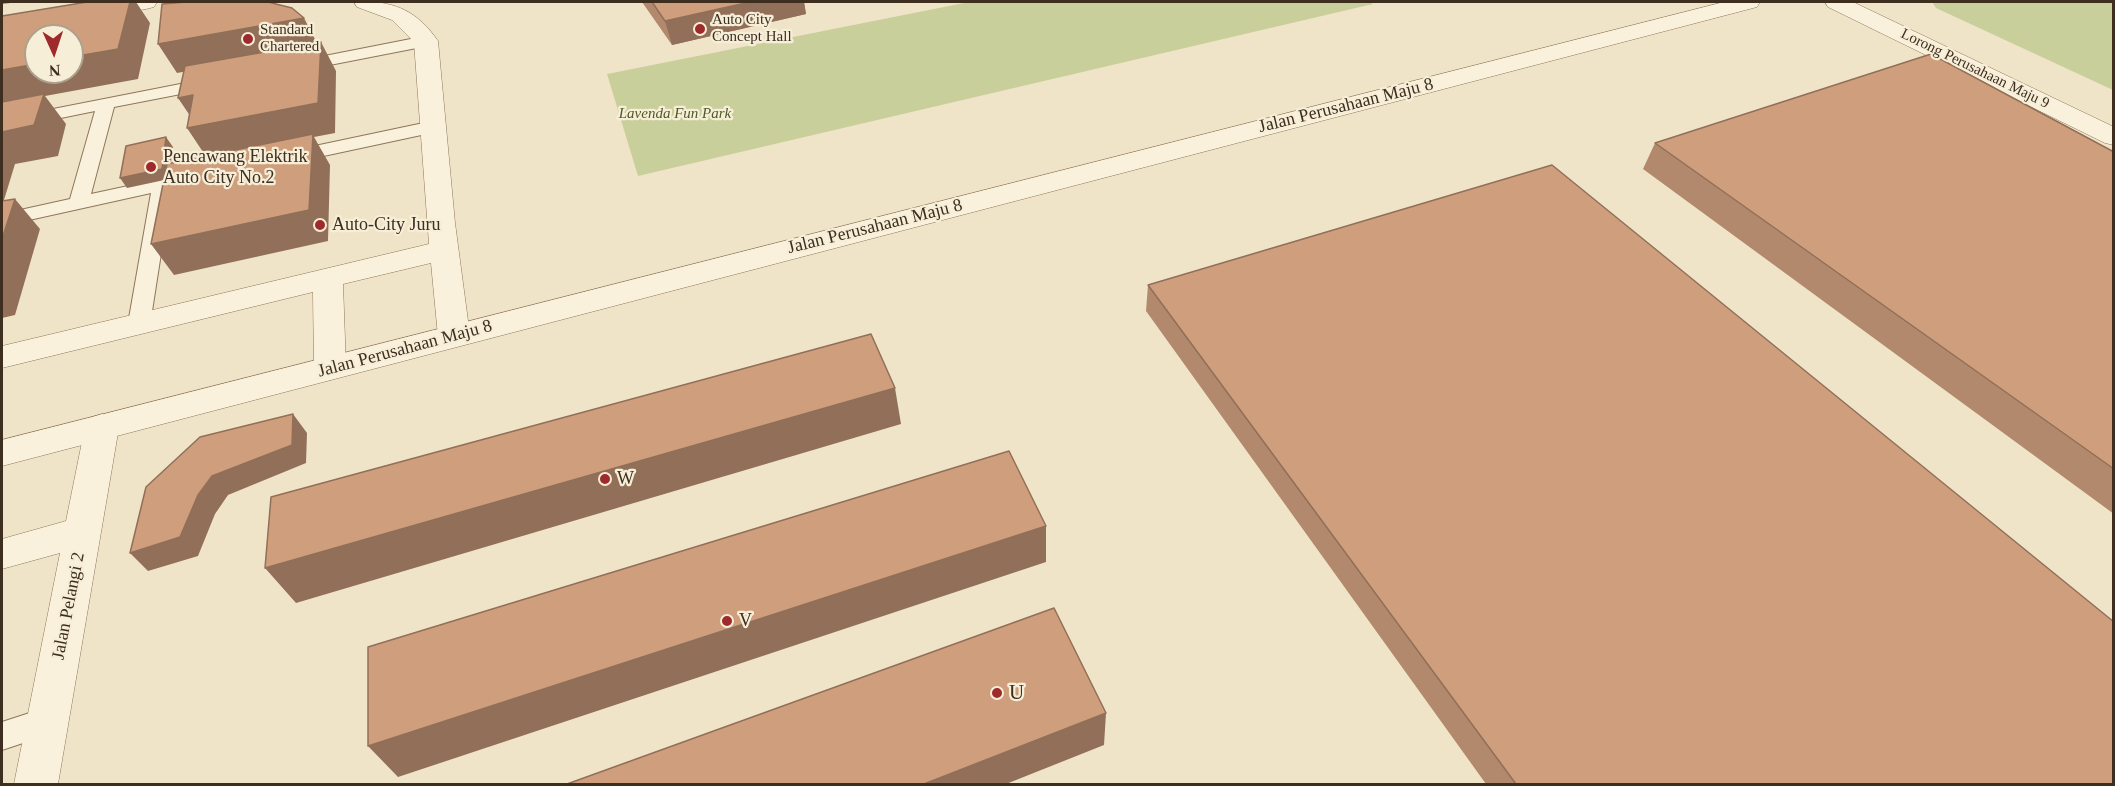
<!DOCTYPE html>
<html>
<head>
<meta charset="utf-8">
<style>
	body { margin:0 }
	#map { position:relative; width:2115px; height:786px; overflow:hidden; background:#f0e4c8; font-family:"Times New Roman",serif }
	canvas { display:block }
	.frame { position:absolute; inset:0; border:3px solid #3d2e20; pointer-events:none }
	.north { position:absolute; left:24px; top:24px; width:60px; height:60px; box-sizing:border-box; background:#f7eed8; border:2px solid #ada18e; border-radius:50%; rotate:177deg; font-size:16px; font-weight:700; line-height:24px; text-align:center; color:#3d2e20 }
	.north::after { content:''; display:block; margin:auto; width:21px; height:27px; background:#9e2a2b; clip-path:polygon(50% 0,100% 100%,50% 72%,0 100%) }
</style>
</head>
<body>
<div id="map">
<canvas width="2115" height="786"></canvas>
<div class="frame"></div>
<div class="north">N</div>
</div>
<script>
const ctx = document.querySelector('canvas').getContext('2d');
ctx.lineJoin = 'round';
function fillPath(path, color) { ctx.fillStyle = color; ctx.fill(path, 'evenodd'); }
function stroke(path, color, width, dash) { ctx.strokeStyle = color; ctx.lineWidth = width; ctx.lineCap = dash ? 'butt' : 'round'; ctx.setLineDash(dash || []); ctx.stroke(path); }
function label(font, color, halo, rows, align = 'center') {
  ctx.font = font + ' "Times New Roman",serif'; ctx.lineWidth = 4.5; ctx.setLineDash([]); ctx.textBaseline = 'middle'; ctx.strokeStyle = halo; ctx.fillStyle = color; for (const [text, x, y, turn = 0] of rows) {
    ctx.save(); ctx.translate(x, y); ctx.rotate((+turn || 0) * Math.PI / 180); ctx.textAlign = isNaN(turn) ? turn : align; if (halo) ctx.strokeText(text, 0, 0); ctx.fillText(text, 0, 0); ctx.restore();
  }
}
fillPath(new Path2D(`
	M969 2H1370L1373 4 638 176 607 74Z
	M1932 2H2113V90L1936 8Z`), '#c9cf9b');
const service = new Path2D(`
	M426 36 432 37 435 41 432 45 299 71 293 70 290 66 293 62 299 61Z
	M211 78 217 79 220 83 217 87 114 107 91 194 193 172 200 174 203 178 200 182 171 189 150 324 147 330 139 332 131 330 128 324 151 193 2 226V214L70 199 95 111 2 130V119Z
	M433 121 440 123 442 127 440 131 291 163 284 161 281 157 284 153 291 151Z
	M48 707 59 711 63 721 59 731 2 750V722Z`);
const minor = new Path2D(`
	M110 2H157L154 7 146 9 2 34V20Z
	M354 2C392 0 416 9 438 41L455 223 470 336 465 344 454 347 443 344 438 336 431 263 343 284 346 368 341 376 330 380 319 376 314 368 313 292 2 368V346L429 244 414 42 392 20 357 7Z
	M1825 2H1853L2114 127V145L2105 143 1828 7Z
	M102 414 114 418 119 427 58 784H14L60 553 2 569V539L66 521 85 427 90 418Z`);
const tertiary = new Path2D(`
	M1724 2H1760L1757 7 2 466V440Z`);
stroke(service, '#8d765c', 2);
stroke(minor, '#8d765c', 1);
stroke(tertiary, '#8d765c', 1);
fillPath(service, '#faf1dc');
fillPath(minor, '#faf1dc');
fillPath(tertiary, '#faf1dc');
fillPath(new Path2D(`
	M642 2H804L806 14 672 45Z
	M1655 143 2114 152V514L1643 169Z
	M1148 285 2114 784H1486L1146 311Z`), '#b2896c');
fillPath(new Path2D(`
	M2 2H19L2 4Z
	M130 2H136L150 23 138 79 45 96 66 124 58 156 15 164 4 200H2V70L36 64V72H72V57Z
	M750 2H804L806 14 672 45 665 21Z
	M304 18 319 47 177 73 158 44Z
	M321 42 336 71 335 133 314 137 330 165 328 241 174 275 151 244 207 158 187 128 197 126 178 98 193 95Z
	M166 137 173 147 169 179 127 188 120 178Z
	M15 199 40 229 15 315 2 318V239Z
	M895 388 901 424 296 603 265 568Z
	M293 414 307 433 306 463 228 495 215 514 198 556 148 571 130 553 198 495 212 476Z
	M1046 526V562L398 777 368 746Z
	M1106 713 1104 745 1006 784H924Z`), '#916f58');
const building = new Path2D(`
	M87 2H130L118 49 72 57V36H36V64L2 70V16Z
	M186 2H268L292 8 304 18 158 44 162 4Z
	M652 2H750L665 21Z
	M321 42 318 103 187 128 193 95 178 98 185 66Z
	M1931 54 2114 152V469L1655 143Z
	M44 94 34 125 2 132V102Z
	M313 134 309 210 151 244 167 164Z
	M166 137 162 169 120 178 126 146Z
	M1552 165 2114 622V784H1516L1148 285Z
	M15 199 2 239V201Z
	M871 334 895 388 265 568 271 497Z
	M293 414 292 445 212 476 198 495 180 537 130 553 146 487 200 437Z
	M1009 451 1046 526 368 746V647Z
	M1054 608 1106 713 924 784H567Z`);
fillPath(building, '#cf9f7d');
stroke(building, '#916f58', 1.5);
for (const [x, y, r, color] of [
	[700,29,6,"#9e2a2b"],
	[248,39,6,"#9e2a2b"],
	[151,167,6,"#9e2a2b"],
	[320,225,6,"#9e2a2b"],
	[605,479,6,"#9e2a2b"],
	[727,621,6,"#9e2a2b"],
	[997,693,6,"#9e2a2b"]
]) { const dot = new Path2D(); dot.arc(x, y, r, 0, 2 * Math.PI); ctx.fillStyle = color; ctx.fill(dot); stroke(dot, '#f7eed8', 2); }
label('15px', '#3d2e20', '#f7eed8', [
	["Auto City",712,20],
	["Concept Hall",712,37],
	["Standard",260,30],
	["Chartered",260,47]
], 'left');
label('15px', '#3d2e20', '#f7eed8', [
	["Lorong Perusahaan Maju 9",1975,69,26]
]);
label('italic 15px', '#4d5a26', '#f7eed8', [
	["Lavenda Fun Park",675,114]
]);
label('18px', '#3d2e20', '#f7eed8', [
	["Jalan Perusahaan Maju 8",1346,106,-14],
	["Jalan Perusahaan Maju 8",875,227,-14],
	["Jalan Perusahaan Maju 8",405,349,-15],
	["Jalan Pelangi 2",69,606,-79]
]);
label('18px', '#3d2e20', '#f7eed8', [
	["Pencawang Elektrik",163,157],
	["Auto City No.2",163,178],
	["Auto-City Juru",332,225],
	["W",617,479],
	["V",739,621]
], 'left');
label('21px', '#3d2e20', '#f7eed8', [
	["U",1009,693]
], 'left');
</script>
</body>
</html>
